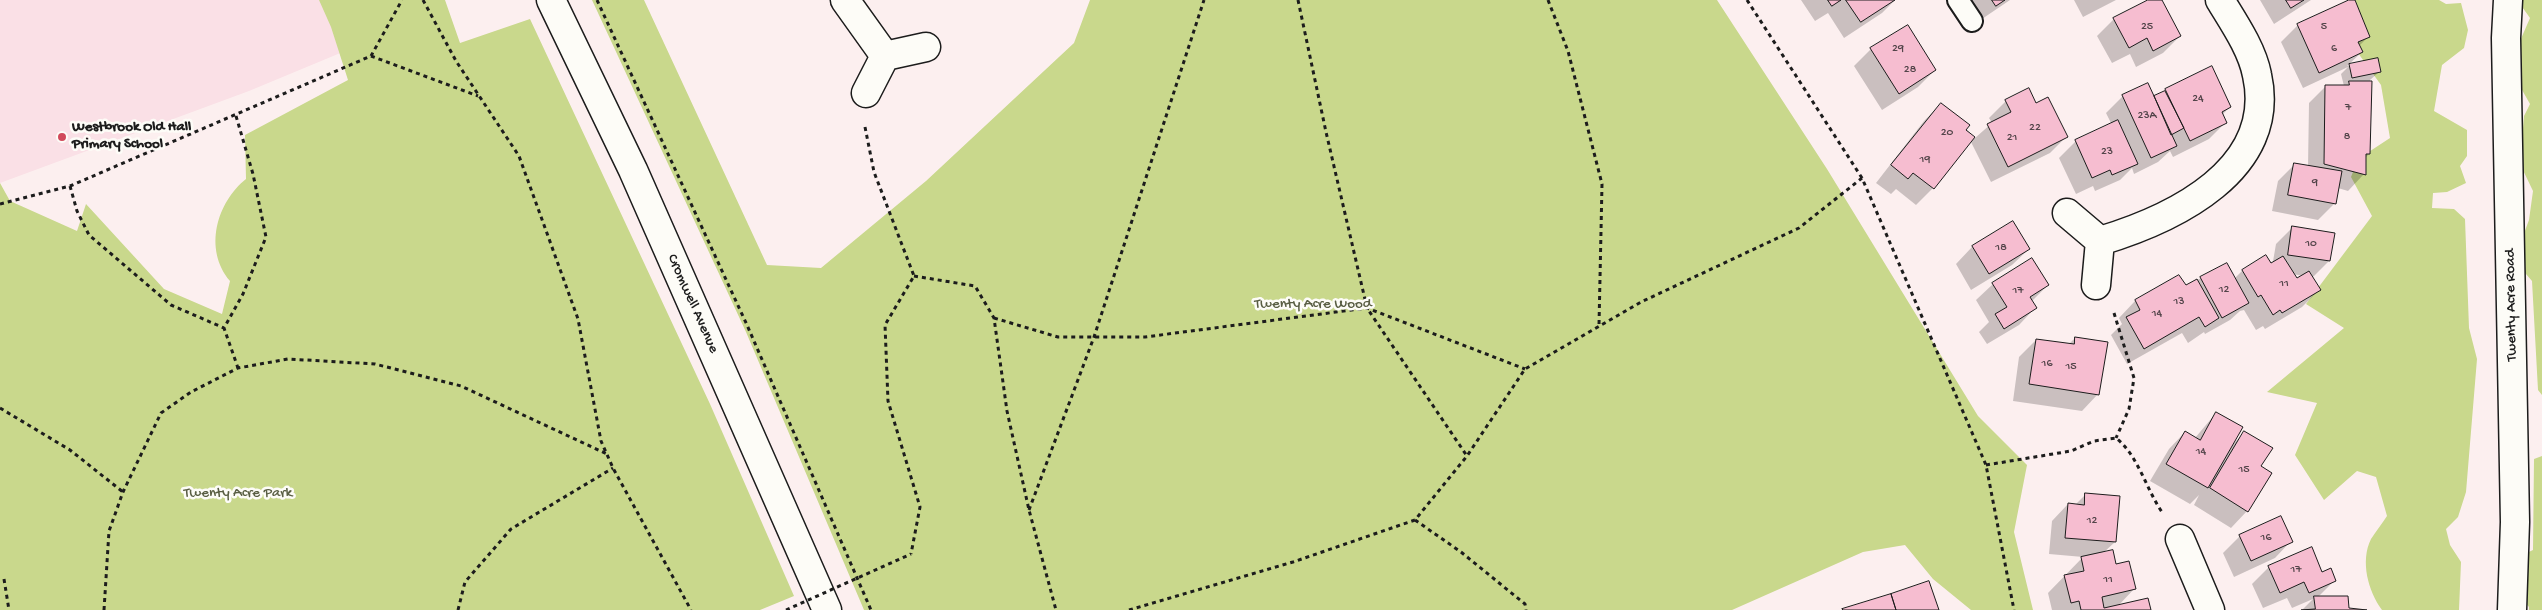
<!DOCTYPE html>
<html>
<head>
<meta charset="utf-8">
<style>
	body { margin:0 }
	canvas { display:block; background:#fcefef }
</style>
</head>
<body>
<canvas width="2542" height="610"></canvas>
<script>
const ctx = document.querySelector('canvas').getContext('2d');
ctx.lineJoin = 'round';
function fillPath(path, color) { ctx.fillStyle = color; ctx.fill(path, 'evenodd'); }
function stroke(path, color, width, dash) { ctx.strokeStyle = color; ctx.lineWidth = width; ctx.lineCap = dash ? 'butt' : 'round'; ctx.setLineDash(dash || []); ctx.stroke(path); }
function label(font, color, halo, rows, align = 'center') {
  ctx.font = font + ' "Gochi Hand",sans-serif'; ctx.lineWidth = 5; ctx.setLineDash([]); ctx.textBaseline = 'middle'; ctx.strokeStyle = halo; ctx.fillStyle = color; for (const [text, x, y, turn = 0] of rows) {
    ctx.save(); ctx.translate(x, y); ctx.rotate((+turn || 0) * Math.PI / 180); ctx.textAlign = isNaN(turn) ? turn : align; if (halo) ctx.strokeText(text, 0, 0); ctx.fillText(text, 0, 0); ctx.restore();
  }
}
fillPath(new Path2D(`
	M0 0H386L362 44 249 91 0 183Z`), '#fae0e6');
fillPath(new Path2D(`
	M319 0H445L460 43 530 19 710 404 794 596 760 610H0V183L10 201 77 231 86 204 164 289 222 314 230 281C203 249 217 202 246 179L245 135 348 80 331 27Z
	M592 0H644L767 265 821 268 926 181 1074 43 1090 0H1717L1827 169 1978 416 2027 465 2014 532 2033 610H1971L1933 579 1905 545 1863 552 1732 610H864L746 332Z
	M2352 0H2439L2446 4 2461 3 2468 30 2464 48 2442 65 2434 111 2467 130V156L2460 166 2466 183 2447 192 2433 193 2432 208 2454 209 2465 219 2469 328 2477 359 2466 492 2458 517 2446 529 2450 545 2461 562 2459 610H2382C2368 591 2360 561 2371 539 2376 531 2382 524 2387 516L2376 477 2357 471 2324 500 2295 455 2317 403 2267 392 2344 328 2306 304 2372 216 2351 177 2358 159 2390 138 2381 85 2348 39Z
	M2521 0H2542V395L2538 390 2532 281 2520 267V244L2529 220 2533 191 2520 164 2524 116 2530 104 2513 74 2520 41 2530 18 2520 4Z
	M2542 456V610H2529V607L2518 594V557L2533 550 2534 459Z`), '#c9d88c');
fillPath(new Path2D(`
	M1801 0H1895L1882 13 1844 38 1828 13 1815 21Z
	M1949 0H2010L1979 21Z
	M2074 0H2116L2083 17Z
	M2150 0H2160L2180 36 2163 53 2136 67 2130 54 2112 63 2097 36 2114 19Z
	M2260 0H2311L2274 24Z
	M2353 0 2368 37 2359 46 2362 52 2347 66 2377 60 2379 72 2370 80 2369 154 2365 158 2364 174 2348 191 2338 188 2335 203 2318 220 2272 211 2278 181 2295 164 2308 167 2309 103 2326 86H2344L2341 74 2348 67 2303 88 2281 42 2298 25Z
	M1871 49 1935 70 1918 87 1882 110 1854 66Z
	M2211 67 2230 107 2222 115 2225 123 2209 139 2173 157 2170 151 2158 162 2134 174 2132 168 2120 180 2095 191 2093 186 2076 194 2059 158 2076 141 2112 125 2106 113 2123 96 2153 98Z
	M2006 101 2036 105 2067 136 2050 153 1991 182 1970 140 1933 188 1916 205 1896 189 1891 194 1876 183 1924 121 1941 104 1975 138 1992 123 1989 118Z
	M2013 223 2029 249 2012 265 1971 290 1956 264 1972 247Z
	M2293 227 2329 261 2312 278 2319 290 2302 307 2265 329 2263 326 2256 330 2244 310 2240 311 2230 320 2205 334 2204 332 2188 343 2182 333 2127 364 2111 335 2122 324 2119 318 2135 301 2179 276 2185 287 2201 278 2234 279 2242 271 2266 257 2272 267 2276 244ZM2293 274 2303 276 2296 280Z
	M1993 284 2048 285 2031 302 2035 308 2019 325 1987 344 1979 332 1989 322 1976 300Z
	M2075 338 2098 394 2082 411 2013 401 2019 357 2036 340 2068 345Z
	M2216 413 2231 446 2244 433 2260 467 2247 511 2231 528 2194 505 2199 495 2190 504 2150 481 2169 449 2185 432 2195 438Z
	M2086 494 2115 542 2103 553 2134 589 2118 606 2149 610H2052L2048 593 2083 557 2049 554 2052 521 2068 504 2075 505Z
	M2240 536 2291 541 2275 558 2234 577 2223 553Z
	M2269 567 2321 574 2335 580 2318 597 2347 609 2366 610H2302L2313 599 2292 608 2287 598 2263 608 2252 584Z`), '#0003');
const building = new Path2D(`
	M1828 0H1841L1832 6Z
	M1846 0H1895L1861 22Z
	M1992 0H2005L1996 6Z
	M2148 0H2162L2181 36 2153 51 2147 38 2129 48 2113 18Z
	M2286 0H2304L2291 8Z
	M2349 0H2355L2370 37 2358 42 2363 52 2319 73 2297 24Z
	M1908 25 1936 70 1899 94 1870 48Z
	M2378 58 2381 72 2352 78 2349 64Z
	M2212 66 2231 107 2222 112 2227 123 2190 141 2165 89Z
	M2349 81H2372L2370 154H2366V175L2324 164 2325 85H2349Z
	M2148 83 2177 146 2151 158 2122 95Z
	M2029 88 2036 103 2048 97 2068 137 2008 167 1987 124 2011 112 2005 100Z
	M2165 91 2184 128 2171 135 2154 96Z
	M1941 103 1970 125 1966 130 1975 137 1934 189 1913 173 1908 179 1891 165Z
	M2118 120 2138 164 2112 175 2110 170 2092 178 2075 140Z
	M2294 163 2342 171 2336 204 2288 195Z
	M2013 221 2030 249 1989 274 1972 246Z
	M2292 226 2335 233 2330 261 2288 255Z
	M2266 255 2271 263 2283 256 2297 278 2309 271 2321 290 2282 313 2280 310 2273 315 2261 295 2258 297 2242 270Z
	M2032 258 2049 285 2030 297 2037 308 2004 329 1995 314 2007 307 1992 283Z
	M2227 263 2249 303 2222 318 2200 277Z
	M2179 275 2186 285 2197 279 2219 318 2205 327 2199 317 2144 349 2126 317 2140 310 2135 300Z
	M2075 337 2108 342 2099 395 2029 384 2036 339 2074 344Z
	M2216 412 2243 427 2208 488 2166 464 2185 431 2200 440Z
	M2244 431 2273 448 2261 466 2272 473 2248 512 2210 488Z
	M2085 493 2120 496 2116 542 2065 538 2068 503 2084 505Z
	M2281 516 2293 542 2251 561 2239 535Z
	M2312 547 2322 572 2331 568 2336 581 2309 593 2304 582 2280 593 2268 566Z
	M2113 550 2116 564 2129 561 2136 589 2102 597 2104 608 2148 598 2151 610H2081L2079 601 2071 603 2064 575 2084 571 2081 557Z
	M1929 581 1939 610H1896L1891 594Z
	M1891 594 1896 610H1843L1842 609Z
	M2314 596H2348L2349 608 2367 610H2301L2315 609Z`);
fillPath(building, '#f6bdd0');
stroke(building, '#1c1c1c', 1);
const service = new Path2D(`
	M1958 0 1972 21`);
const minor = new Path2D(`
	M845 0 885 56
	M866 93 885 56 926 47
	M2067 213 2100 241
	M2096 285 2100 241C2173 219 2278 170 2257 75 2252 49 2234 23 2220 0
	M2180 539 2210 610`);
const tertiary = new Path2D(`
	M2508 0 2506 38 2515 522 2512 610`);
const primary = new Path2D(`
	M551 0 633 170 827 610`);
stroke(service, '#1c1c1c', 24);
stroke(minor, '#1c1c1c', 31);
stroke(tertiary, '#1c1c1c', 31);
stroke(primary, '#1c1c1c', 31);
stroke(new Path2D(`
	M423 0 456 61 519 156 578 319 601 441 613 468 691 610
	M597 0 747 325 871 610
	M1298 0 1326 132 1367 308 1467 456
	M1548 0 1568 51 1602 184 1599 325
	M1747 0 1862 178 1986 465 2014 610
	M371 56 478 96
	M236 116 253 174 266 237 243 294 224 328 238 368
	M865 127 874 172 914 276 885 325 888 401 920 507 911 554
	M70 186 77 211 89 235 171 305 224 328
	M0 204 70 186 371 56 402 0
	M914 276 975 286 994 318 1007 411 1029 510 1056 610
	M2114 313 2134 378 2129 409 2116 438
	M994 318 1058 337H1145L1367 308 1525 369
	M0 408 70 450 123 492
	M1986 465 2071 451 2094 441 2116 438C2138 455 2146 489 2162 512
	M1029 510 1094 337 1204 0
	M1415 520 1461 552 1525 604 1526 610
	M4 579 9 610
	M104 610 109 531 123 492 161 413 191 392 238 368 288 359 375 364 461 386 607 454
	M458 610 465 582 511 529 613 468
	M1129 610 1293 562 1415 520 1467 456 1525 369 1641 302 1799 228 1862 178`), '#1c1c1c', 3, [4, 4]);
stroke(service, '#fdfcf7', 20);
stroke(minor, '#fdfcf7', 28);
stroke(tertiary, '#fdfcf7', 28);
stroke(primary, '#fdfcf7', 28);
stroke(new Path2D(`
	M786 610 911 554`), '#1c1c1c', 3, [4, 4]);
for (const [x, y, r, color] of [
	[62,137,5,"#d1495b"]
]) { const dot = new Path2D(); dot.arc(x, y, r, 0, 2 * Math.PI); ctx.fillStyle = color; ctx.fill(dot); stroke(dot, '#fdfcf7', 2); }
label('12px', '#524449', null, [
	["25",2147,27],
	["5",2324,27],
	["29",1898,49],
	["6",2334,49],
	["28",1910,70],
	["24",2198,99],
	["7",2348,108],
	["23A",2147,116],
	["22",2035,128],
	["20",1947,133],
	["8",2347,137],
	["21",2012,138],
	["23",2107,152],
	["19",1925,160],
	["9",2315,183],
	["10",2311,244],
	["18",2001,248],
	["11",2284,284],
	["12",2224,290],
	["17",2018,291],
	["13",2179,302],
	["14",2157,314],
	["16",2047,364],
	["15",2071,367],
	["14",2201,452],
	["15",2244,470],
	["12",2092,521],
	["16",2266,538],
	["17",2296,570],
	["11",2108,580]
]);
label('bold 15px', '#1c1c1c', '#fdfcf7', [
	["Westbrook Old Hall",72,128],
	["Primary School",72,145]
], 'left');
label('15px', '#1c1c1c', '#fdfcf7', [
	["Cromwell Avenue",692,304,66],
	["Twenty Acre Road",2512,305,-91]
]);
label('15px', '#595e43', '#fdfcf7', [
	["Twenty Acre Wood",1313,305],
	["Twenty Acre Park",238,494]
]);
</script>
</body>
</html>
